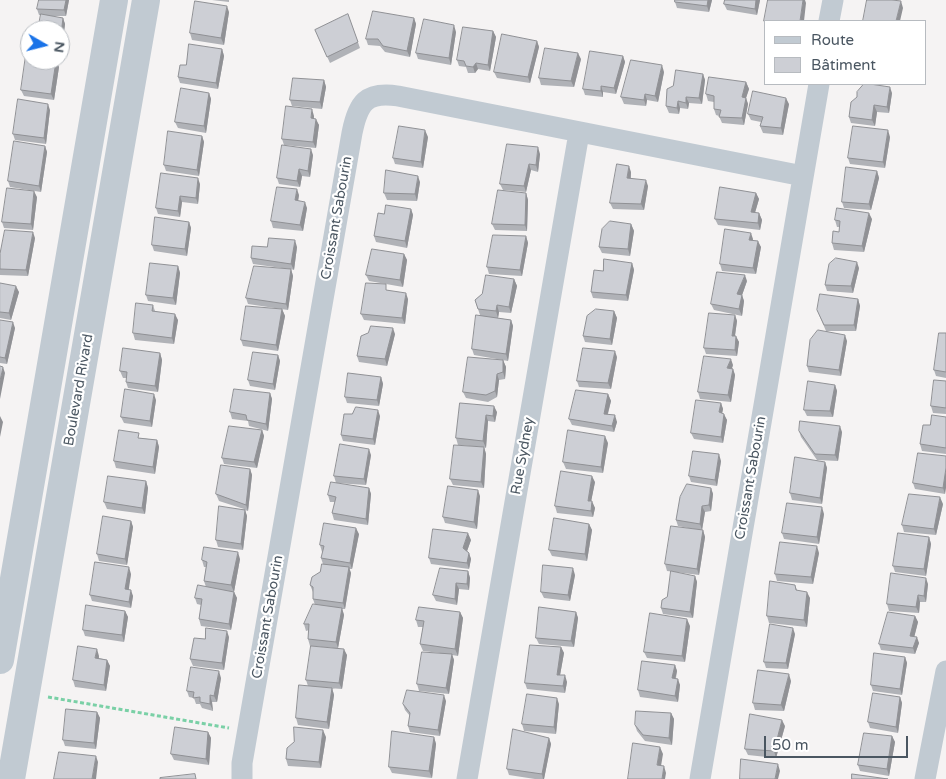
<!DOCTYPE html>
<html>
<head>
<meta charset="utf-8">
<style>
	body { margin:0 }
	#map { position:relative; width:946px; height:779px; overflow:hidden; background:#f5f3f3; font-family:"Varela Round",sans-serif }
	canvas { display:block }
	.legend { position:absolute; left:764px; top:20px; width:162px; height:65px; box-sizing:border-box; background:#fff; border:1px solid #b7bbc0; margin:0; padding:6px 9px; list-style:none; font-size:15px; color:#4a5661 }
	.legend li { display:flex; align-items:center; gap:10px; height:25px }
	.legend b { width:25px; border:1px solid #b7bbc0 }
	.north { position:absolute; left:20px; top:20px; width:50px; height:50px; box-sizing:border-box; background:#fff; border:1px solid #b7bbc0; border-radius:50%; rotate:98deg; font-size:14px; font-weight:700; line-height:20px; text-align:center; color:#4a5661 }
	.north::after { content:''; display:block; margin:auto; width:18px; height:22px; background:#1a73e8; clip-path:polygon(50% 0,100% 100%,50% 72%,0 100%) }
	.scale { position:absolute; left:764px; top:736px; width:144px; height:22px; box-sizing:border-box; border:2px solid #4a5661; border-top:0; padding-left:6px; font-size:15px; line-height:18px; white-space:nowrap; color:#4a5661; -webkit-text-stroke:4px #fff; paint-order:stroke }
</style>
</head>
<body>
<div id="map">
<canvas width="946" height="779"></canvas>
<ul class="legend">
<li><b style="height:6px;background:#c1cad2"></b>Route</li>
<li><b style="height:14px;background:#cdcfd5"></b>Bâtiment</li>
</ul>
<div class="north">N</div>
<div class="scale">50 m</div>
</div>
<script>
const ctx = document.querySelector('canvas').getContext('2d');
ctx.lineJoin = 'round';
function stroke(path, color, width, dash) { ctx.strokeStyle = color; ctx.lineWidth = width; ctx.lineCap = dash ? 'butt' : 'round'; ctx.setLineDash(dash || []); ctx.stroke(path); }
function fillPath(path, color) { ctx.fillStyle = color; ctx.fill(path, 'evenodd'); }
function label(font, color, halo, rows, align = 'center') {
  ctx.font = font + ' "Varela Round",sans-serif'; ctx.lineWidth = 4.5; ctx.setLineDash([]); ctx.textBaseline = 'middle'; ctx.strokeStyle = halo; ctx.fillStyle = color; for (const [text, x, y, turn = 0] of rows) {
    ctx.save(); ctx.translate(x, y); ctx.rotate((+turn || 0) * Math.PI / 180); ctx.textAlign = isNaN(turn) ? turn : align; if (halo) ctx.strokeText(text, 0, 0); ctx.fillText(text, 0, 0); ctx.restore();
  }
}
stroke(new Path2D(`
	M48 697 229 728`), '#7ad0a6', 3, [4, 2.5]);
stroke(new Path2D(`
	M829 21 833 0
	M242 779V763L352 133C358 103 366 91 398 96L803 176
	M467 779 579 133
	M700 779 819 84
	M925 779 946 671`), '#c1cad2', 21);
stroke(new Path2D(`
	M0 660 114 0
	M11 779 146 0`), '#c1cad2', 28);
fillPath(new Path2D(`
	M69 0 66 16H49L63 18 65 24 61 57H60V30L41 15H39L37 9Z
	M212 0H229V2Z
	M712 0 709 12 677 8 675 2Z
	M725 0H760L757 15 727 10 724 4Z
	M229 12 224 45 192 40 190 33Z
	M348 14 360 48 330 63 315 30Z
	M414 18 416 24 410 57 385 52 380 46 368 45 366 39Z
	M493 31 496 37 490 71 478 69 475 73H468L466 67 459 66 457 60Z
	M456 32 451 65 418 59 416 53Z
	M537 41 539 47 530 83 497 78 494 72Z
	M222 49 224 56 218 89 180 83 178 77Z
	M623 56 625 62 616 94 603 92V97L585 95 583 89Z
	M581 59 574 87 541 85 539 78Z
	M56 61 59 67 54 100 24 96 21 90Z
	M664 72 658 102 647 100 646 106 624 104 621 97Z
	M703 74 705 80 702 104 689 103 688 109 680 108 679 114 669 113 666 106Z
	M324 80 326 87 322 109 292 106 290 100Z
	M746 82 749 89 746 98 748 104 744 125 722 123 719 116 716 115 714 109V102L708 101 706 94Z
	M209 93 211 99 206 133 178 128 175 122Z
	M892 93 889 113 877 112 875 126 851 123 849 117 857 97Z
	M789 104 783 135 763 133 760 126 761 122 751 120 748 114Z
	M50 110 46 144 15 140 13 134Z
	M314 116V119L319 125 316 148 284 145 282 139Z
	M202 136 204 142 199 176 166 171 164 165Z
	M428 137 423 168 395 164 393 158Z
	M890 137 885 168 850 164 848 158Z
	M45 146 47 152 41 192 10 187 8 181Z
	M540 154 538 172 531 170 526 192 503 190 500 184Z
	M313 155 310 177 302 176 300 187 279 184 277 178Z
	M877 171 879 178 871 210 844 208 842 202Z
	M631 172V178L648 186 644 210 613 209 610 203Z
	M420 182 417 201 387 200 384 193Z
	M200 184 198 204 182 202 180 217 158 214 156 208Z
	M526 193 528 200 527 231 495 230 492 224Z
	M756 193 759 199 755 213H759L762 220 760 230 718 225 715 219Z
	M299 195 298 201 307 208 303 231 273 228 271 221Z
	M37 197 33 230 4 228 2 222Z
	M411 209 413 215 407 248 376 242 374 236 384 214Z
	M872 219 864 252 834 250 832 243 839 232 840 227H837L835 220Z
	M189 222 191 228 187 256 154 251 152 245Z
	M631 224 634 231 630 256 602 253 599 247Z
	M526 236 528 243 522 276 489 274 487 267Z
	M35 238 28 276 0 275V254Z
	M753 239V241L761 247 756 274 722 271 720 264Z
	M267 247H297L294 270 291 269 293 276 288 310 248 304 246 298 289 269 253 264 251 258Z
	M404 254 407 260 403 287 369 281 366 275Z
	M632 263 634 270 628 301 593 298 591 292Z
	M178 266 180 273 176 305 148 301 146 295Z
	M859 268 853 293 827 291 825 285Z
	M514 279 517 286 511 313 499 312 498 318 511 320 513 326 508 361 474 355 472 349 480 315 475 300 482 294Z
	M747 281 742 295 744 301 742 316 714 310 711 304Z
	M0 283 19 292 11 320 0 318Z
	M388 290 408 299 405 324 364 320 361 314Z
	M858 299 860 306 856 331H827L847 341 841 376 809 372 807 366 826 331 817 310Z
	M153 305 155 311 178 320 174 344 135 340 133 333Z
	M282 309 285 316 278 351 243 346 241 340Z
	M614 311 617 318 612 345 585 342 583 336Z
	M735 315 737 321 735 336 739 342 737 356 706 354 704 348Z
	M0 320 15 328 7 364 0 363Z
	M368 333 395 334 387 366 359 362 357 356Z
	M946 333V378L936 376 934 370Z
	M160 353 162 360 158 392 128 388 126 382 127 378H123L120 371Z
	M278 355 280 361 275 390 250 386 248 380Z
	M617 357 611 389 579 387 577 381Z
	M503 360 506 367 505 379 499 380 497 397 488 402 466 398 463 392Z
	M733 365 732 368 733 369 735 375 731 402 700 399 698 392Z
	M381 377 383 384 379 406 347 403 345 397Z
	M946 381V414L933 413 931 406Z
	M835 385 837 391 833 417 807 416 804 410Z
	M270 393 272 399 268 431 249 426 248 421 232 419 230 412Z
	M608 394 611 401 608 414 617 422 614 432 572 425 569 419Z
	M156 400 152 427 124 423 121 417Z
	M460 403 497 412 495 422 488 421 486 448 484 447 486 454 484 488 453 485 450 479 481 447 458 445 456 438Z
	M721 403 723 409 722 413 727 420 723 443 694 439 691 433Z
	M380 416 375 445 343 441 341 435Z
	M946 417V454L922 451 920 444Z
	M262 430 264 436 257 468 224 464 222 458Z
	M799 431 842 432 838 461 817 460 801 437Z
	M140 438 157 440 159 447 155 474 116 468 114 461Z
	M608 443 603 473 566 469 563 462Z
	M371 455 366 485 336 483 334 476Z
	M946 456 945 494 915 489 913 483Z
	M721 461 717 486 691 482 689 476Z
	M825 462 827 468 822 504 792 500 790 493Z
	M250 469 252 475 248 511 245 510 247 516 243 550 218 547 216 540 244 509 219 501 216 494Z
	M146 481 148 488 145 514 107 509 104 502Z
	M595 482 591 501 595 508 593 517 557 513 555 506Z
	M369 488 371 494 368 525 334 520 332 513 335 502H330L328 495Z
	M711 488 713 494 711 511 705 512 702 530H703L705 537 699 575 667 571 665 564 698 530 678 526 676 520Z
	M480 496 477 529 445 523 443 517Z
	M943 504 936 535 904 532 902 525Z
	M824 514 819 544 784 539 782 533Z
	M131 521 133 527 127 565 99 561 97 554Z
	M589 524 592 530 587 561 552 556 549 550Z
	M359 534 352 569H349L351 573 345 609H342L344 615 338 648 347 655 342 689 315 687 332 688 334 695 329 729 298 725 296 718 308 686 306 680 333 648 310 646 308 639 309 630 306 631 304 624 315 605 313 599V592L310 585 320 572 323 564 321 558 323 552H322L320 545Z
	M929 537 931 544 926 576 895 572 893 566Z
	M471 540 467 551 469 553 471 559 469 569 431 564 429 558Z
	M819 553 813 584 777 581 775 574Z
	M240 559 234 592 237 598 231 630 201 626 199 619 201 605 197 604 195 598 206 587 204 581 206 567H204L202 560Z
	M468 571 470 578 469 590 459 589 457 605 436 601 433 595Z
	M131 574 128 589 133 596 131 608 92 601 90 595Z
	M575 575 570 601 544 598 541 592Z
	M695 576 697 582 693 618 663 614 661 608Z
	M928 584 926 602H920L919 613 889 611 887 604Z
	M795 585 797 590 810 598 807 627 769 623 767 616Z
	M125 611 128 617 124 642 85 636 83 630Z
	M460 612 463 618 458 656 452 655 454 660 449 694 419 691 417 684 440 653 423 651 420 644 423 627H418L416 620Z
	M576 612 578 618 574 647 539 644 536 638Z
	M915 616 918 622 914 637 919 643 915 654 881 650 879 644Z
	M690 626 685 662 647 658 644 652Z
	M795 634 788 669 766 668 764 662Z
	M229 637 224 670 193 666 190 659Z
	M561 647 564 653 560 675 567 682 565 693 527 689 525 683Z
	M99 656V658L107 660 110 666 106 691 75 687 73 680Z
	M905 657 907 663 902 695 873 691 871 685Z
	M675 665 677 671 676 678 680 685 678 702 640 697 638 690Z
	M221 678 217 702H212L213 711 202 708 200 704H196L194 698 189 697 187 691Z
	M791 681 784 711 755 710 753 703Z
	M900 697 902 703 898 733 870 728 868 722Z
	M446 701 440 736 410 732 408 726 410 716 405 710 403 704Z
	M559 704 556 734 524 731 522 724Z
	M97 712 100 718 96 749 65 746 63 740Z
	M671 713 674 719 672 745 645 741 637 731 635 725Z
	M785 726 776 758 748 755 745 749Z
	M208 732 211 738 209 765 174 760 171 754Z
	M892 736 895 742 889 776 860 771 858 765Z
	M326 737 321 768 288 766 286 759 294 742Z
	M434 737 436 744 432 778 392 773 389 767Z
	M549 738 551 744 544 779H535L509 775 507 769Z`), '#b0b2b7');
fillPath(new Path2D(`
	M66 0H69L66 16 64 10Z
	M708 0H712L709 12 707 6Z
	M756 0H760L757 15 755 9Z
	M803 0H805L806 3 804 21H800Z
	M901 1 903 8 900 21H896Z
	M227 6 229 12 224 45 221 38Z
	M63 18 65 24 61 57 60 54V42Z
	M414 18 416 24 410 57 407 51Z
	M454 25 456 32 451 65 449 58Z
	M493 31 496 37 490 71 488 65Z
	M537 41 539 47 530 83 528 77Z
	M222 49 224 56 218 89 216 83Z
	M578 53 581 59 574 87 571 81Z
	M623 56 625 62 616 94 614 88Z
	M56 61 59 67 54 100 51 94Z
	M476 63 478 69 475 73 473 67Z
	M662 65 664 72 658 102 655 96Z
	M703 74 705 80 702 104 699 98Z
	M324 80 326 87 322 109 320 102Z
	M746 82 749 89 744 104 742 97Z
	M601 86 603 92V97L601 91Z
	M890 87 892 93 889 113 887 107Z
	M209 93 211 99 206 133 204 126Z
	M645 94 647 100 646 106 644 100Z
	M686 97 689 103 688 109 686 103Z
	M746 98 748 104 744 125 742 118Z
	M786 98 789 104 783 135 781 128Z
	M678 101 680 108 679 114 677 108Z
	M48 104 50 110 46 144 44 138Z
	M874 105 877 112 875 126 872 120Z
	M312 109 314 116 313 124 311 118Z
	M316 119 319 125 316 148 313 142Z
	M425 130 428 137 423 168 421 162Z
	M888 130 890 137 885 168 883 162Z
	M202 136 204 142 199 176 197 170Z
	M45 146 47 152 41 192 39 186Z
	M538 147 540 154 538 172 536 165Z
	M311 149 313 155 310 177 308 171Z
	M529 164 531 170 526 192 524 186Z
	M629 166 631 172 630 184 627 178Z
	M299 169 302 176 300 187 297 181Z
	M877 171 879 178 871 210 869 204Z
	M418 176 420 182 417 201 415 194Z
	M198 178 200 184 198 204 196 198Z
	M646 180 648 186 644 210 641 204Z
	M297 189 299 195 297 207 295 200Z
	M34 191 37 197 33 230 31 224Z
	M526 193 528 200 527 231 525 225Z
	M756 193 759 199 753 219 751 212Z
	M180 196 182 202 180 217 178 211Z
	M305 202 307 208 303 231 300 225Z
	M411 209 413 215 407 248 405 241Z
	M759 213 762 220 760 230 758 223Z
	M869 213 872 219 864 252 862 246Z
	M189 222 191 228 187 256 185 249Z
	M631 224 634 231 630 256 628 249Z
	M33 232 35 238 28 276 26 270Z
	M751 233 753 239 751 247 749 240Z
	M526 236 528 243 522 276 520 270Z
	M295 240 297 247 294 270 291 264Z
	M758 241 761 247 756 274 753 268Z
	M404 254 407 260 403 287 400 280Z
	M857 262 859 268 853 293 851 286Z
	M632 263 634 270 628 301 626 295Z
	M178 266 180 273 176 305 173 298Z
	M291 269 293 276 288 310 286 304Z
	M745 275 747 281 740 301 737 294Z
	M514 279 517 286 511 313 509 307Z
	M16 286 19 292 11 320 9 313Z
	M406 293 408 299 405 324 402 318Z
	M742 295 744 301 742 316 739 309Z
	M858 299 860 306 856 331 854 325Z
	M497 305 499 312 498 318 496 311Z
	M282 309 285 316 278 351 276 345Z
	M614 311 617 318 612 345 610 339Z
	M175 314 178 320 174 344 172 338Z
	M735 315 737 321 734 342 732 336Z
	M511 320 513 326 508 361 506 354Z
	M13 322 15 328 7 364 5 358Z
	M393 328 395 334 387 366 385 359Z
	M845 335 847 341 841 376 839 370Z
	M736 336 739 342 737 356 735 350Z
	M615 351 617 357 611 389 608 383Z
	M160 353 162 360 158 392 155 386Z
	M278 355 280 361 275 390 273 384Z
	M731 359 733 365 730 374 727 368Z
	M503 360 506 367 505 379 503 372Z
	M3 367 5 373 0 399V381Z
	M733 369 735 375 731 402 728 395Z
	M497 374 499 380 497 397 495 391Z
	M381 377 383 384 379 406 377 400Z
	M835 385 837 391 833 417 830 411Z
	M270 393 272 399 268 431 266 424Z
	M154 394 156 400 152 427 150 421Z
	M608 394 611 401 606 420 604 414Z
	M721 403 723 409 721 419 719 412Z
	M494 406 497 412 495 422 493 416Z
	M378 410 380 416 375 445 373 439Z
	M724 414 727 420 723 443 721 437Z
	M486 415 488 421 486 448 483 441Z
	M615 415 617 422 614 432 612 426Z
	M0 416 3 422 0 437Z
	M840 426 842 432 838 461 835 455Z
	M262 430 264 436 257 468 254 462Z
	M605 436 608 443 603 473 601 467Z
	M157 440 159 447 155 474 153 467Z
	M484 447 486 454 484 488 481 482Z
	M369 449 371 455 366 485 364 479Z
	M719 454 721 461 717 486 715 480Z
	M825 462 827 468 822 504 820 498Z
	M946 468V488L945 494 943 488Z
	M250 469 252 475 248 511 246 505Z
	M592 476 595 482 590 507 588 501Z
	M146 481 148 488 145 514 142 508Z
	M369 488 371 494 368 525 366 519Z
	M711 488 713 494 711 511 709 505Z
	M478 490 480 496 477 529 474 522Z
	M940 497 943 504 936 535 934 529Z
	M592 501 595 508 593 517 591 511Z
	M702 506 705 512 702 530 700 524Z
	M822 507 824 514 819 544 817 537Z
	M245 510 247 516 243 550 241 544Z
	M131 521 133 527 127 565 125 559Z
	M589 524 592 530 587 561 585 554Z
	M356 528 359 534 352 569 350 563Z
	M703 530 705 537 699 575 697 569Z
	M468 533 471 540 466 554 463 548Z
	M929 537 931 544 926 576 924 569Z
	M817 546 819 553 813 584 811 577Z
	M238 552 240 559 234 592 231 585Z
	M469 553 471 559 469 569 467 563Z
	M129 567 131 574 128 595 125 589Z
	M349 567 351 573 345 609 343 603Z
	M573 568 575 575 570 601 568 595Z
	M468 571 470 578 469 590 467 584Z
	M695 576 697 582 693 618 690 612Z
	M926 578 928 584 926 602 924 596Z
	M456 583 459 589 457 605 455 599Z
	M131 590 133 596 131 608 129 602Z
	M234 592 237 598 231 630 229 624Z
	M807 592 810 598 807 627 804 620Z
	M918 595 920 602 919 613 916 607Z
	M342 608 344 615 338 648 336 642Z
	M125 611 128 617 124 642 122 635Z
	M460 612 463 618 458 656 455 649Z
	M576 612 578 618 574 647 571 641Z
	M915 616 918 622 913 642 910 636Z
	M687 619 690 626 685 662 682 656Z
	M793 628 795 634 788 669 786 663Z
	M227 631 229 637 224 670 222 663Z
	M917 637 919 643 915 654 913 648Z
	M561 647 564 653 559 681 557 675Z
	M97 649 99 656 98 664 95 658Z
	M344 649 347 655 342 689 339 683Z
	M452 654 454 660 449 694 446 688Z
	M905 657 907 663 902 695 900 689Z
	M107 660 110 666 106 691 104 685Z
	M675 665 677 671 674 684 672 678Z
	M219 671 221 678 217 702 214 696Z
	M789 674 791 681 784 711 781 705Z
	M565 675 567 682 565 693 563 686Z
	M678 679 680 685 678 702 675 696Z
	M332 688 334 695 329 729 327 722Z
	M210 695 212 702 213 711 210 704Z
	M444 695 446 701 440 736 438 730Z
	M900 697 902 703 898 733 896 727Z
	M557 698 559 704 556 734 554 727Z
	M97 712 100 718 96 749 94 743Z
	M671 713 674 719 672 745 669 738Z
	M782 720 785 726 776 758 774 751Z
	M323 730 326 737 321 768 319 762Z
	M208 732 211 738 209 765 206 759Z
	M892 736 895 742 889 776 887 769Z
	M434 737 436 744 432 778 429 771Z
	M549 738 551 744 544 779H543L542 774Z
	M660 747 663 754 660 772 657 765Z
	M96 756 98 762 96 779H92Z
	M778 764 780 771 778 779H775Z
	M664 766 666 773 665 779H662Z`), '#909195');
const building = new Path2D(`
	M39 0H66L64 10 37 9Z
	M675 0H708L707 6 675 2Z
	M725 0H756L755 9 724 4Z
	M768 0H803L800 21H764Z
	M867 0H892L901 1 896 21H863Z
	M195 1 227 6 221 38 190 33Z
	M373 11 414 18 407 51 383 46 378 39H366Z
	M41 14 63 18 60 42V30H38Z
	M348 14 358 42 327 57 315 30Z
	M424 19 454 25 449 58 416 53Z
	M463 27 493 31 488 65 476 63 473 67 466 66 464 61 457 60Z
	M502 34 537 41 528 77 494 72Z
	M189 44 222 49 216 83 178 77 180 65H186Z
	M545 48 578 53 571 81 539 78Z
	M590 51 623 56 614 88 601 86V91L583 89Z
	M26 55 30 56V60L56 61 51 94 21 90Z
	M631 60 662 65 655 96 645 94 644 100 621 97Z
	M676 70 703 74 699 98 686 97V103L678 101 677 108 666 106 667 89 673 86Z
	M709 77 746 82 742 97 746 98 742 118 719 117 721 110 714 109V96L706 94Z
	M293 78 324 80 320 102 290 100Z
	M864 84H870L890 87 887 107 874 105 872 120 849 117 851 102 857 97V92Z
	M181 88 209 93 204 126 175 122Z
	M753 91 786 98 781 128 760 126 763 117 748 114Z
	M18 99 48 104 44 138 13 134Z
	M286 106 312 109 311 118 316 119 313 142 282 139Z
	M399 126 425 130 421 162 393 158Z
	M853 126 888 130 883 162 848 158Z
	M168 131 202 136 197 170 164 165Z
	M14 141 45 146 39 186 8 181Z
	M507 144 538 147 536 165 529 164 524 186 500 184Z
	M282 145 311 149 308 171 299 169 297 181 277 178Z
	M617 164 629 166 627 178 646 180 641 204 610 203Z
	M846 167 877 171 869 204 842 202Z
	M386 170 418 176 415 194 384 193Z
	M161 173 198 178 196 198 180 196 178 211 156 208Z
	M277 187 297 189 295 200 305 202 300 225 271 221Z
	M720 187 756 193 751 212 759 213 758 223 715 219Z
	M7 188 34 191 31 224 2 222Z
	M498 190 526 193 525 225 492 224Z
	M386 205 411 209 405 241 374 236 378 213 384 214Z
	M837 208 869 213 862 246 832 243 833 231 839 232 840 221 835 220Z
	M155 217 189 222 185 249 152 245Z
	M610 221 631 224 628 249 599 247 602 229Z
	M725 229 751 233 749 240 758 241 753 268 720 264Z
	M5 230 33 232 26 270 0 269V254Z
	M493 235 526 236 520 270 487 267Z
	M269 238 295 240 291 264 251 258 252 246 267 247Z
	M372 249 404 254 400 280 366 275Z
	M836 258 857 262 851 286 825 285 829 264Z
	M604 259 632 263 626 295 591 292 594 270 603 271Z
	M150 263 178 266 173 298 146 295Z
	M254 266 291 269 286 304 246 298Z
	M717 272 745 275 737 294 742 295 739 309 711 304Z
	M486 275 514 279 509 307 497 305 496 311 478 309 475 300 482 294Z
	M0 283 16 286 9 313 0 312Z
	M366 283 386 284V290L406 293 402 318 361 314Z
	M820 294 858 299 854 325H824L817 310Z
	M136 303 153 305 152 311 175 314 172 338 133 333Z
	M246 306 282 309 276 345 241 340Z
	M596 309 614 311 610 339 583 336 587 316Z
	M709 313 735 315 732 336H736L735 350 704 348Z
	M476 315 511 320 506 354 472 349Z
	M0 320 13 322 5 358 0 357Z
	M371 326 393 328 385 359 357 356 361 336 368 333Z
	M818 330 845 335 839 370 807 366 810 340Z
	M939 333H946V372L934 370Z
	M123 348 160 353 155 386 126 382 127 372 120 371Z
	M583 348 615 351 608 383 577 381Z
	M253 352 278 355 273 384 248 380Z
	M704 356 731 359 727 368 733 369 728 395 698 392Z
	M468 357 503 360V372L497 374 495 391 486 395 463 392Z
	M0 366 3 367 0 381Z
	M348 373 381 377 377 400 345 397Z
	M934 380 946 381V408L931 406Z
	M808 381 835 385 830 411 804 410Z
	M125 389 154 394 150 421 121 417Z
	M234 389 270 393 266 424 247 420 246 415 230 412Z
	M576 390 608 394 604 414 615 415 612 426 569 419Z
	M696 400 721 403 719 412 724 414 721 437 691 433Z
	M460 403 494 406 493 416 486 415 483 441 456 438Z
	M356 407 378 410 373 439 341 435 344 414H352Z
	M932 415 946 417V448L920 444 923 425H930Z
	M800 421 840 426 835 455 815 454 799 431Z
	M229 426 262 430 254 462 222 458Z
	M119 430 139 433 138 438 157 440 153 467 114 461Z
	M568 430 605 436 601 467 563 462Z
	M340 444 369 449 364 479 334 476Z
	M454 445 484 447 481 482 450 479Z
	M693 451 719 454 715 480 689 476Z
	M918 453 946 456V468L943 488 913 483Z
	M795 457 825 462 820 498 790 493Z
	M221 465 250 469 246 505 216 494Z
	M561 471 592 476 588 501H592L591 511 555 506Z
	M108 476 146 481 142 508 104 502Z
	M331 482 369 488 366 519 332 513 336 497 328 495Z
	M687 484 711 488 709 505 702 506 700 524 676 520 680 497Z
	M448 486 478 490 474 522 443 517Z
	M909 494 940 497 934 529 902 525Z
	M787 503 822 507 817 537 782 533Z
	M219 506 245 510 241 544 216 540Z
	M103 516 131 521 125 559 97 554Z
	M554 518 589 524 585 554 549 550Z
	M324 523 356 528 350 563 321 558 324 546 320 545Z
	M671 526 703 530 697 569 665 564Z
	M433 529 468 533 463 548 469 553 467 563 429 558Z
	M898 533 929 537 924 569 893 566Z
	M780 542 817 546 811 577 775 574Z
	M204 547 238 552 231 585 204 581 207 562 202 560Z
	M95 562 129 567 125 589 131 590 129 602 90 595Z
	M322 564 349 567 343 603 313 599V587L310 585 312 577 320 572Z
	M543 565 573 568 568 595 541 592Z
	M440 568 468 571 467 584 456 583 455 599 433 595Z
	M671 571 695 576 690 612 661 608 662 600 667 597Z
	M891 573 926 578 924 596 918 595 916 607 887 604Z
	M770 581 795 585 796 590 807 592 804 620 767 616Z
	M198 585 234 592 229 624 199 619 202 599 195 598Z
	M313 604 342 608 336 642 308 639 309 624H304Z
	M86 605 125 611 122 635 83 630Z
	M419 607 460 612 455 649 420 644 424 621 416 620Z
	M539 607 576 612 571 641 536 638Z
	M888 612 915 616 910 636 917 637 913 648 879 644Z
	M650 613 687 619 682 656 644 652Z
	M770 624 793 628 786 663 764 662Z
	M206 628 227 631 222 663 190 659 194 638 205 639Z
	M530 645 561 647 557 675H565L563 686 525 683Z
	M78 646 97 649 95 658 107 660 104 685 73 680Z
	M311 646 344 649 339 683 306 680Z
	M422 652 452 654 446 688 417 684Z
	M874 653 905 657 900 689 871 685Z
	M642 661 675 665 672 678 678 679 675 696 638 690Z
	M191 667 219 671 214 696 210 695V704L200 702V697L193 698 194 692 187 691Z
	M758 670 789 674 781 705 753 703Z
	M299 685 332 688 327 722 296 718Z
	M407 690 444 695 438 730 408 726 410 713 403 704Z
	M873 693 900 697 896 727 868 722Z
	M527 694 557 698 554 727 522 724Z
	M66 709 97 712 94 743 63 740Z
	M636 711 671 713 669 738 643 735 635 725Z
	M750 714 782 720 774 751 745 749Z
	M175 727 208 732 206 759 171 754Z
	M294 727 323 730 319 762 286 759 287 748 294 742Z
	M513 729 549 738 542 774 507 769Z
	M392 731 434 737 429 771 389 767Z
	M864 733 892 736 887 769 858 765Z
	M633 743 660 747 657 765 664 766 662 779H628Z
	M59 752 96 756 92 779H54Z
	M741 759 778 764 775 779H740Z
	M195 774 196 779H160V778Z
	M852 774 888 779H852Z`);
fillPath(building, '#cdcfd5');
stroke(building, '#909195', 1);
label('14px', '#4a5661', '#fff', [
	["Croissant Sabourin",337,218,-80],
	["Boulevard Rivard",79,390,-80],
	["Rue Sydney",523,456,-80],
	["Croissant Sabourin",751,478,-80],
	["Croissant Sabourin",268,617,-80]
]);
</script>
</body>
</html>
